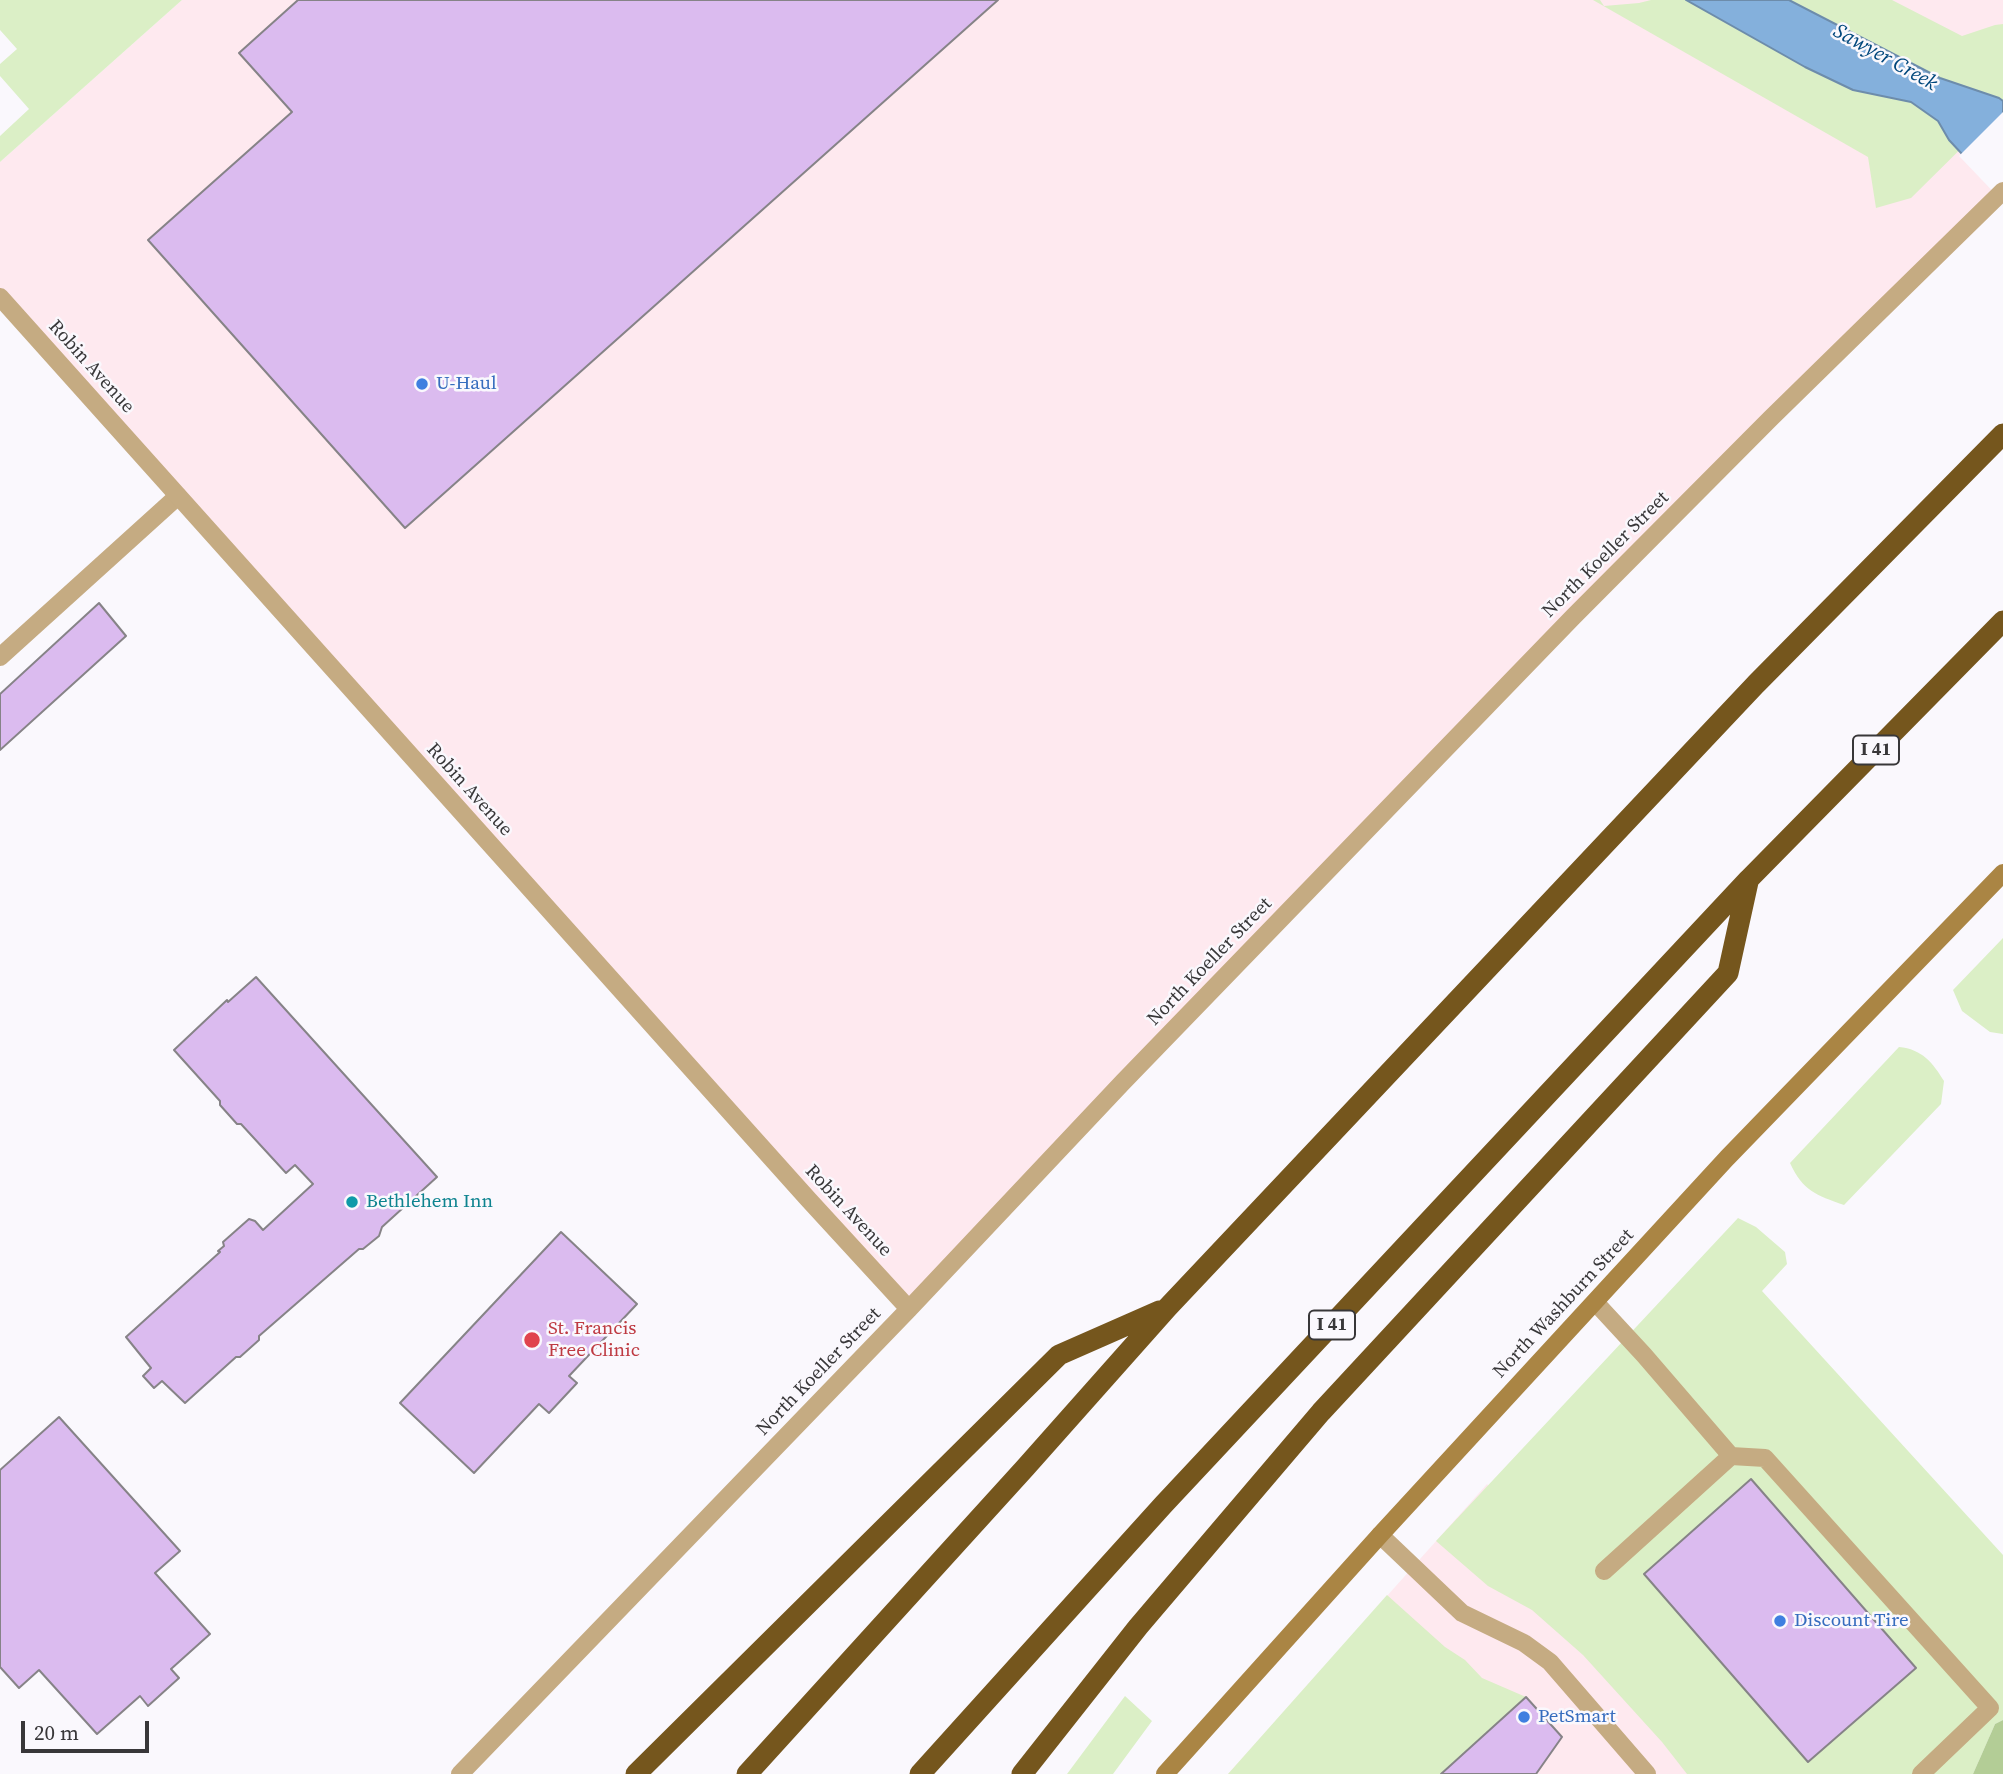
<!DOCTYPE html>
<html>
<head>
<meta charset="utf-8">
<style>
	body { margin:0 }
	#map { position:relative; width:2003px; height:1774px; overflow:hidden; background:#faf8fd; font-family:"Source Serif 4",serif }
	canvas { display:block }
	.scale { position:absolute; left:21px; top:1721px; width:128px; height:32px; box-sizing:border-box; border:4px solid #383739; border-top:0; padding-left:9px; font-size:21px; line-height:24px; white-space:nowrap; color:#383739; -webkit-text-stroke:5px #faf8fd; paint-order:stroke }
</style>
</head>
<body>
<div id="map">
<canvas width="2003" height="1774"></canvas>
<div class="scale">20 m</div>
</div>
<script>
const ctx = document.querySelector('canvas').getContext('2d');
ctx.lineJoin = 'round';
function fillPath(path, color) { ctx.fillStyle = color; ctx.fill(path, 'evenodd'); }
function stroke(path, color, width, dash) { ctx.strokeStyle = color; ctx.lineWidth = width; ctx.lineCap = dash ? 'butt' : 'round'; ctx.setLineDash(dash || []); ctx.stroke(path); }
function label(font, color, halo, rows, align = 'center') {
  ctx.font = font + ' "Source Serif 4",serif'; ctx.lineWidth = 5; ctx.setLineDash([]); ctx.textBaseline = 'middle'; ctx.strokeStyle = halo; ctx.fillStyle = color; for (const [text, x, y, turn = 0] of rows) {
    ctx.save(); ctx.translate(x, y); ctx.rotate((+turn || 0) * Math.PI / 180); ctx.textAlign = isNaN(turn) ? turn : align; if (halo) ctx.strokeText(text, 0, 0); ctx.fillText(text, 0, 0); ctx.restore();
  }
}
fillPath(new Path2D(`
	M182 0H2003V191L1977 215 909 1309 0 297V162Z
	M1487 1484 1749 1774H1228Z`), '#fee9ef');
fillPath(new Path2D(`
	M0 0H182L0 162V136L29 109 0 76V64L17 49 0 30Z
	M1593 0H1600L1604 6 1639 3 1651 0H1892L1962 36 1995 25 2003 24V107L1911 198 1876 208 1868 157Z
	M2003 938V1034L1990 1032 1962 1011 1953 990Z
	M1899 1047C1922 1049 1933 1063 1944 1081L1941 1104 1844 1205C1816 1195 1803 1191 1790 1163Z
	M1738 1218 1756 1227 1785 1252 1787 1264 1762 1291 2003 1555V1720L1995 1724 1973 1774H1687L1662 1742 1583 1655 1532 1610 1488 1586 1436 1541Z
	M1387 1595 1445 1647 1465 1660 1482 1678 1526 1697 1441 1774H1228Z
	M1125 1696 1152 1721 1113 1774H1067Z`), '#dbefc6');
fillPath(new Path2D(`
	M2003 1720V1774H1973L1995 1724Z`), '#b3cd96');
const water = new Path2D(`
	M1686 0H1789L1940 78 1999 98 2003 101V198L1949 140 1938 121 1911 102 1853 90 1805 67Z`);
fillPath(water, '#84b0dc');
stroke(water, '#6d8cab', 2);
fillPath(new Path2D(`
	M2003 112V202L1959 156Z`), '#faf8fd');
const building = new Path2D(`
	M298 0H998L405 528 148 240 292 112 239 53Z
	M99 603 126 636 0 750V694Z
	M256 977 437 1177 382 1227 379 1236 363 1249H359L259 1336V1340L240 1357H236L185 1403 162 1381 154 1388 143 1376 151 1368 126 1337 220 1252 218 1251 224 1246 223 1242 249 1219 255 1221 263 1230 313 1184 295 1165 286 1173 241 1124H237L220 1105V1101L174 1050 227 1000 228 1002Z
	M561 1232 637 1304 569 1376 577 1383 549 1413 539 1404 474 1473 400 1403Z
	M59 1417 180 1551 155 1573 210 1634 171 1669 179 1678 148 1706 140 1696 97 1734 39 1670 19 1688 0 1667V1470Z
	M1751 1479 1916 1668 1808 1762 1644 1574Z
	M1526 1697 1562 1737 1536 1774H1441Z`);
fillPath(building, '#dbbbef');
stroke(building, '#868387', 2);
stroke(new Path2D(`
	M0 657 178 496
	M1595 1302 1644 1355 1731 1456
	M1380 1535 1462 1613 1524 1643 1550 1662 1647 1774
	M1604 1571 1731 1456 1765 1458 1990 1708 1921 1774`), '#c5ab82', 18);
stroke(new Path2D(`
	M0 297 808 1199 909 1309
	M460 1774 909 1309 1123 1082 1573 617 1771 418 2003 191`), '#c5ab82', 18);
stroke(new Path2D(`
	M1165 1774 1380 1535 1727 1158 2003 873`), '#aa8544', 18);
stroke(new Path2D(`
	M636 1774 1059 1355 1159 1311
	M747 1774 1025 1468 1168 1307 1756 684 2003 434
	M920 1774 1164 1504 1749 879 2003 621
	M1022 1774 1138 1627 1321 1412 1728 973 1748 882`), '#75561d', 21);
for (const [x, y, r, color] of [
	[422,384,7,"#3f7fe0"],
	[352,1202,7,"#0f9aa8"],
	[532,1340,9,"#e0444e"],
	[1780,1621,7,"#3f7fe0"],
	[1524,1717,7,"#3f7fe0"]
]) { const dot = new Path2D(); dot.arc(x, y, r, 0, 2 * Math.PI); ctx.fillStyle = color; ctx.fill(dot); stroke(dot, '#faf8fd', 2.5); }
for (const [x, y, w] of [
	[1876,750,46],
	[1332,1325,46]
]) { const box = new Path2D(); box.roundRect(x - w / 2, y - 14.5, w, 29, 5); ctx.fillStyle = '#faf8fd'; ctx.fill(box); stroke(box, '#383739', 2); }
label('bold 18px', '#383739', null, [
	["I 41",1876,750],
	["I 41",1332,1325]
]);
label('19px', '#383739', '#faf8fd', [
	["Robin Avenue",91,367,48],
	["North Koeller Street",1606,555,-45],
	["Robin Avenue",469,790,48],
	["North Koeller Street",1210,962,-46],
	["Robin Avenue",848,1211,47],
	["North Washburn Street",1564,1304,-47],
	["North Koeller Street",819,1372,-46]
]);
label('19px', '#366cbe', '#faf8fd', [
	["U-Haul",436,384],
	["Discount Tire",1794,1621],
	["PetSmart",1538,1717]
], 'left');
label('19px', '#0d838f', '#faf8fd', [
	["Bethlehem Inn",366,1202]
], 'left');
label('19px', '#be3a42', '#faf8fd', [
	["St. Francis",548,1329],
	["Free Clinic",548,1351]
], 'left');
label('italic 21px', '#00477c', '#faf8fd', [
	["Sawyer Creek",1885,58,29]
]);
</script>
</body>
</html>
